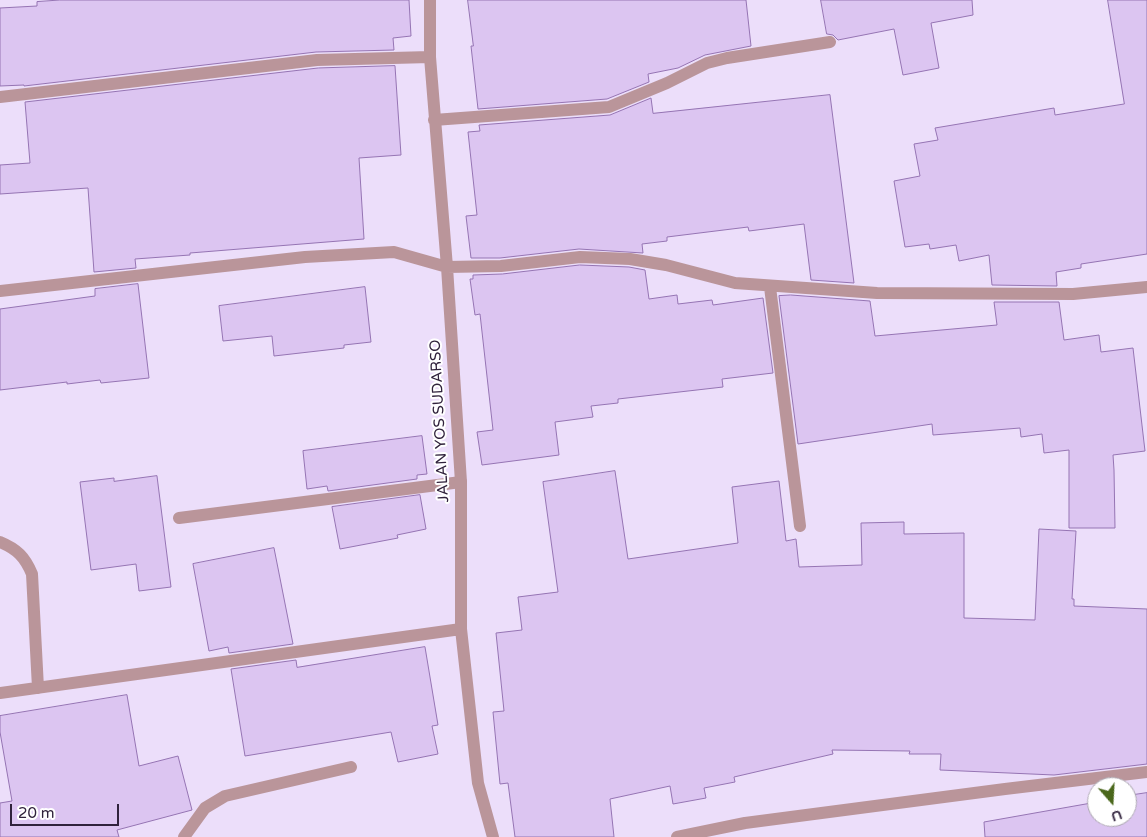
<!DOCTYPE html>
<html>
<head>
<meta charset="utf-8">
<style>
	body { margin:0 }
	#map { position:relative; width:1147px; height:837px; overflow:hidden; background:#ecdefa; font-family:"Varela Round",sans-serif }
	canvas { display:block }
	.north { position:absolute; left:1087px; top:777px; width:50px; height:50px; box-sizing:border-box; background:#fff; border:1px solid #aca7b1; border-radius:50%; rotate:161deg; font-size:14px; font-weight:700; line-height:20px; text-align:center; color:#30223c }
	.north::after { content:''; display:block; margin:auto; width:18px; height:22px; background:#4a671b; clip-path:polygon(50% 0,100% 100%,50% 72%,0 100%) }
	.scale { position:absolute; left:10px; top:804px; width:109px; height:22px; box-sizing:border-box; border:2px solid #30223c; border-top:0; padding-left:6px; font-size:15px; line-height:18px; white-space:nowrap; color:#30223c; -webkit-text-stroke:4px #fff; paint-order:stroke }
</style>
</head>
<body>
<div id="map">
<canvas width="1147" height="837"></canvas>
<div class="north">U</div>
<div class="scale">20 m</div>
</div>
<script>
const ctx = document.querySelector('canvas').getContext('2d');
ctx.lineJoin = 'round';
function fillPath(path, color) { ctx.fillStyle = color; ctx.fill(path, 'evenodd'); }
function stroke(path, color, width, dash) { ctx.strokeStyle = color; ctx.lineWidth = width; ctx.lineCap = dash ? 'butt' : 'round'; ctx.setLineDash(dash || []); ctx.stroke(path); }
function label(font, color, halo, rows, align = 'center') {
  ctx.font = font + ' "Varela Round",sans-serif'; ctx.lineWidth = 4; ctx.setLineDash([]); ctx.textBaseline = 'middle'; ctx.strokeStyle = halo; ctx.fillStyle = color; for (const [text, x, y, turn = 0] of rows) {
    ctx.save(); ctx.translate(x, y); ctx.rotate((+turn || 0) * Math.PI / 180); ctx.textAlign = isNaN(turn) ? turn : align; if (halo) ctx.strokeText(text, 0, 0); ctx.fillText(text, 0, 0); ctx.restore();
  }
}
const building = new Path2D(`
	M60 0H409L411 36 393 38 394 50 316 52 24 86V85L0 86V8L37 6V2Z
	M468 0H746L751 46 705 55 678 68 648 74 649 82 607 99 478 109 471 46H473Z
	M821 0H972L973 15 931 23 939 68 903 75 894 29 838 40 833 35 827 34Z
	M1108 0H1147V254L1081 264V268L1056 272 1057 286 992 285 989 255 959 261 956 245 930 249 929 244 905 247 894 181 920 176 914 144 938 140 935 128 1054 108 1055 115 1124 104Z
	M395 66 401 155 359 158 364 239 190 253V255L135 259 136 268 94 272 88 188 0 194V165L30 163 25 102 318 68Z
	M830 95 854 283 811 280 804 224 749 231 748 227 667 237V241L642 244 643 253 579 249 500 258H471L466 216 477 215 468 132 480 131 479 125 610 115 651 98 653 113Z
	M580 265 629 267 645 270 649 299 677 295 678 304 712 300 713 305 763 298 773 373 722 379 723 387 618 399V403L591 406 593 417 555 422 559 455 482 465 477 432 493 430 480 314 475 315 470 279H473V275L502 274Z
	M138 284 149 378 101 383 100 380 67 384V382L0 390V309L95 296V289Z
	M365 287 371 342 344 345V348L274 356 272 336 223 341 219 306Z
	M791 295 870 301 875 336 997 325 994 302H1059L1064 340 1099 335 1101 352 1133 348 1145 451 1113 455 1114 470 1115 528H1069V450L1044 453 1042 434 1021 437 1020 428 933 435 932 424 798 444 779 296Z
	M422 436 427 474 417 475V479L328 491 327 486 307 489 303 451Z
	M615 471 628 559 738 543 732 487 779 481 786 541 796 539 799 567 862 565 861 523 904 522V534L964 533V618L1035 620 1039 529 1076 531 1072 599H1074V606L1147 609V764L1054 775 940 770 941 754H909L910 751 832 750 833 754 734 777 735 782 704 788 706 798 673 804 670 786 610 799 614 837H515L508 783 500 784 493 712 504 711 496 633 522 630 518 597 558 592 543 482Z
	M157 476 171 587 139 591 136 564 91 570 80 482 114 478V481Z
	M420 495 426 529 397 535 398 538 340 549 332 507Z
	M274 548 293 644 229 653 228 647 209 651 193 564Z
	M425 647 438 725 432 726 438 754 398 762 391 732 245 756 231 669 296 660 297 667Z
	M127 695 139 766 178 756 192 810 117 830 119 837H0V803L12 801 0 732V716Z
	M1147 793V837H985L984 822 1097 802V817H1127V796Z`);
fillPath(building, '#dcc5f1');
stroke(building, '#9574b3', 1);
stroke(new Path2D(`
	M179 518 461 482
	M184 837 205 808 225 796 351 767`), '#ba959a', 12);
stroke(new Path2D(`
	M430 0V57L447 267 461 482V629L478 783 493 837
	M0 97 317 60 430 57
	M434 120 609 107 667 83 707 63 727 58 830 42
	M770 287 800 526
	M0 291 305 257 394 252 447 267 501 266 580 257 630 259 666 265 735 283 877 293 1073 294 1147 287
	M0 542C17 549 25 557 32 574L38 688
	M0 693 461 629
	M677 837 745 823 1005 789 1147 772`), '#ba959a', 12);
label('15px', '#30223c', '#fff', [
	["JALAN YOS SUDARSO",440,421,-93]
]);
</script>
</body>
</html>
